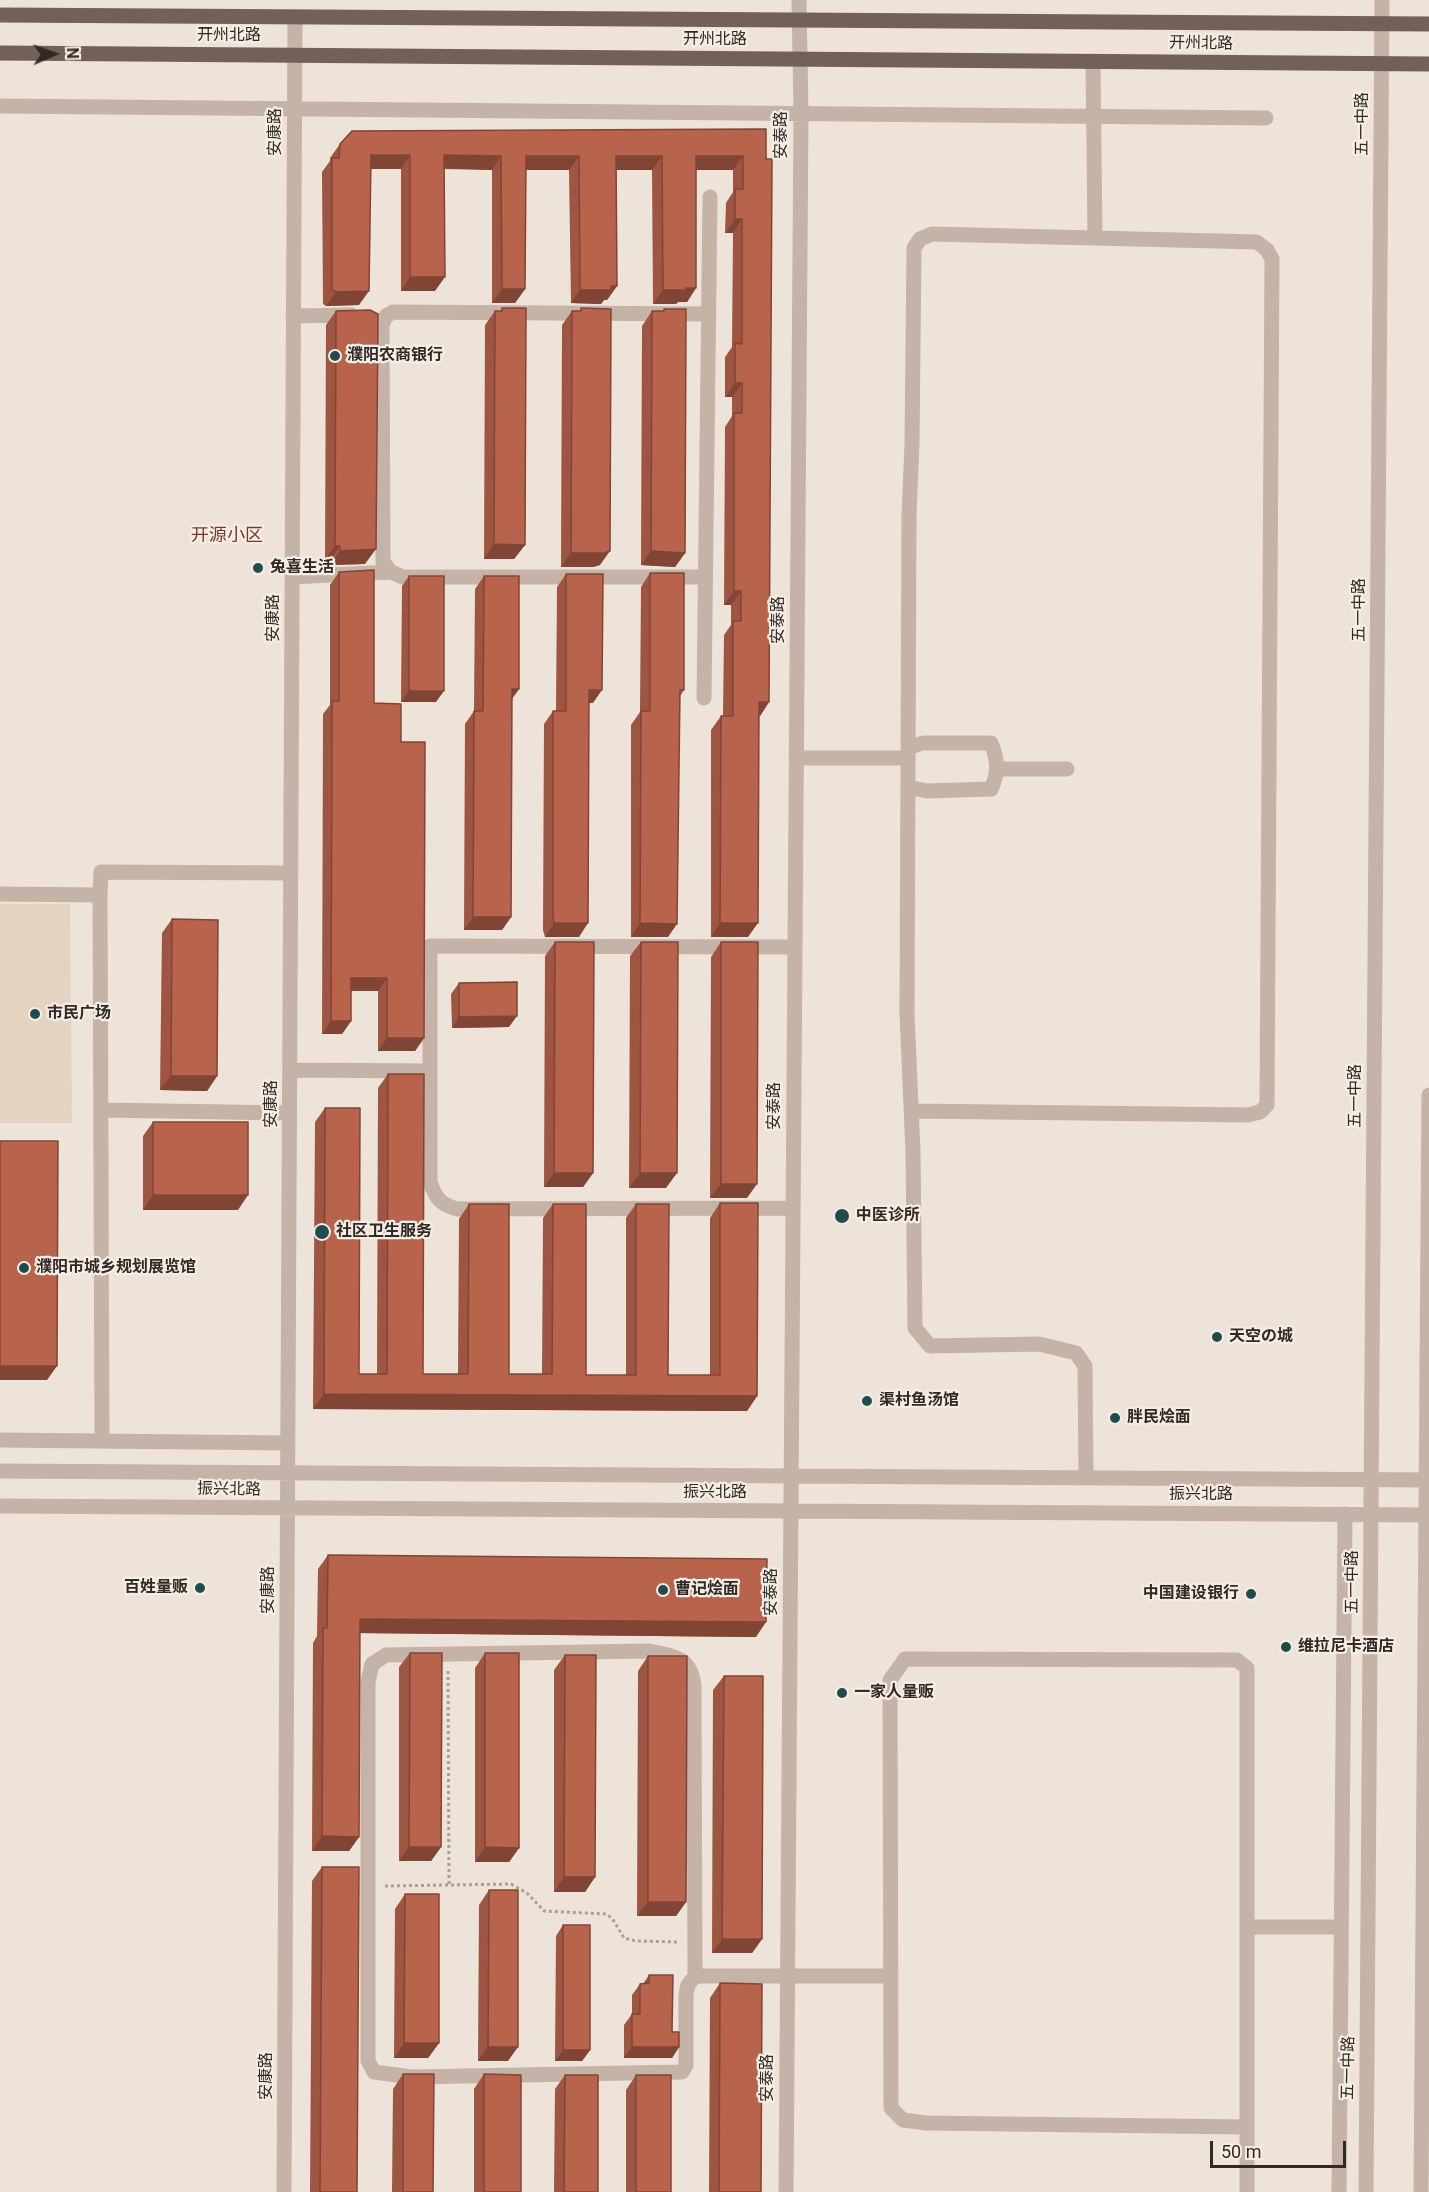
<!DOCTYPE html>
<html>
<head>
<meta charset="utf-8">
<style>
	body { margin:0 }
	#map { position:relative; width:1429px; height:2192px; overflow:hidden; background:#eee3d9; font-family:Roboto,sans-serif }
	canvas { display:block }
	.north { position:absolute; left:24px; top:24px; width:60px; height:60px; -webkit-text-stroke:4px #f6ede4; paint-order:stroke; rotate:88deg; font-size:16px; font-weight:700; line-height:24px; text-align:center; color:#312926 }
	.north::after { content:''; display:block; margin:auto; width:21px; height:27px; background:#312926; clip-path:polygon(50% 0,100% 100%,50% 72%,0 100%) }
	.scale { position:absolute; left:1210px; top:2141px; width:136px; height:27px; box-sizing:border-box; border:3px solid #312926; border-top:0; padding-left:8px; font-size:18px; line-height:21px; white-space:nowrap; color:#312926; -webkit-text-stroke:4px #f6ede4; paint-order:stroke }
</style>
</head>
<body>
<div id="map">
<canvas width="1429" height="2192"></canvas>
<div class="north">N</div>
<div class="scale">50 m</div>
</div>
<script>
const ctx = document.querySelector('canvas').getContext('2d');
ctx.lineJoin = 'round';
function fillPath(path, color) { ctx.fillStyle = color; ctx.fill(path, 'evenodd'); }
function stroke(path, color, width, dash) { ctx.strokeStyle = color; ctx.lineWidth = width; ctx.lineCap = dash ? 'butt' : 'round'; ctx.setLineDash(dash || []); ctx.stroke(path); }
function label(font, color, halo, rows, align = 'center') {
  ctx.font = font + ' Roboto,"Noto Sans SC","Noto Sans JP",sans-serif'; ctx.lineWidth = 4.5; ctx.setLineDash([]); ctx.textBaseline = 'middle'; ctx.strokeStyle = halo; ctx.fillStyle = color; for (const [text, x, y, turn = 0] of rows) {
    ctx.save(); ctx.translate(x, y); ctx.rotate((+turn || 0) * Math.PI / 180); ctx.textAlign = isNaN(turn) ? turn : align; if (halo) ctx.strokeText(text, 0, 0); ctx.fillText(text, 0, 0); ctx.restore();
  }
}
fillPath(new Path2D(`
	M0 904H70L72 1123H0Z`), '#e4d3c1');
stroke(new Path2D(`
	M448 1671 449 1885
	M385 1886 511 1884 527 1893 544 1911 606 1914 612 1918 624 1938 636 1941 678 1942`), '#b09d91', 3, [3, 3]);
stroke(new Path2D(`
	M1093 61 1095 238
	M0 106 1266 118
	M293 316 351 315
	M292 577 391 572
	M705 577H403L391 572 383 562 382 325 386 316 393 312 709 314
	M704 698 710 197
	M796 758H908
	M998 769H1067
	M908 787 927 791 991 789C999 772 998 760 991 743H923L908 748
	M0 894 100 895 101 872 291 873
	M100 895 102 1441
	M290 1070 430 1071
	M102 1110 289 1113
	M912 1111 1248 1115 1260 1112 1267 1105 1272 259 1267 250 1257 242 932 234 920 239 914 248 912 444 909 515 907 1014 913 1152 915 1328 930 1346 1039 1344 1076 1353 1085 1366 1086 1478
	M793 1208 457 1209C440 1204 436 1199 430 1182V946L794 947
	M0 1440 288 1443
	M0 1471 1429 1480
	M0 1506 1429 1515
	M649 1651C674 1656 691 1657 694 1686L695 1976 688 1985 686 1994V2065L682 2072 411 2077 374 2072 368 2061V1682L372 1664 386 1655Z
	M1247 1927H1341
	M695 1976H891
	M284 2192 295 17
	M786 2192 801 113 799 0
	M1247 2192C1247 2017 1247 1843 1247 1668L1237 1660 905 1659 890 1680 891 2108 903 2120 926 2123 1247 2127
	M1339 2192 1345 1514
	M1366 2192 1382 0
	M1421 2192 1429 1095`), '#c4b3a6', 15);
stroke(new Path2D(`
	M0 15 1429 24
	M0 53 1429 64`), '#726059', 15);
fillPath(new Path2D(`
	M766 129 769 702 760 716H759L748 937H711V730L721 716H723L724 635 731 625V605H724L725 427 732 416V397H725V357L732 347 733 233H725L726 203 733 192V170H696V288L687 302H678L676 304H653L652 170H616L617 286 607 300H604L601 304 571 303 569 170H526L525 289 515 303H492V170L444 169 435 291H401V169H370L359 305 326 306 323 304 322 172 330 161V158L340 144Z
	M502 308 525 545 514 559H484L485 325 495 311H500Z
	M581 308 600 565 593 567H561L562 325 572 311H579Z
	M664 309 685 553 675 567 641 565 642 326 652 311H662Z
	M336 311 365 564 330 565V560H325L326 325Z
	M339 572 374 703 401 742 424 1038 415 1051H378V991H351V1021L342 1034H322L323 714 330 705V585Z
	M650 573 684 690 680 696 668 937H631V725L640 712 641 587Z
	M566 574 593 703H589L579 937H545L543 930 544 724 553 711H556L557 587Z
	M409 576 436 702H401L402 586Z
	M484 576 519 689 512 699 511 917 502 930H464L465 724 474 711 475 589Z
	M172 919 217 1076 207 1091 160 1090 162 933Z
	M555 942 593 1173 583 1187H544L545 956Z
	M641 942 666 1188H629L630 956Z
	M721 942 747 1198H710L711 957Z
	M459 983 509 1027 452 1028 451 994Z
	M388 1074 423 1374H458L459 1219 469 1204 509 1374H542L543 1218 553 1204 586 1375H626V1218L636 1204 668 1375H710V1218L720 1203 757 1396 747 1411 313 1409 315 1122 325 1108 359 1374H377L378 1088Z
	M153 1122 238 1210H143V1136Z
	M328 1555 756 1637 360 1633 359 1837 349 1851H312L313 1643 317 1636 318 1569Z
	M410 1653 441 1847 431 1861H399V1667Z
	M485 1653 519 1848 509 1862H475V1668Z
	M565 1655 595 1877 585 1892H554V1670Z
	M648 1656 686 1902 676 1916H637L638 1671Z
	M724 1676 762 1939 752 1953H712L713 1690Z
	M322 1867 357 2192H310L312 1881Z
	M489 1890 508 2061H478L479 1905Z
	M405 1894 439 2043 428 2058H394L395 1909Z
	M563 1925 590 2050 582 2061H555L556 1936Z
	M649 1975 679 2047 672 2058H624V2025L632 2014V1995L640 1984H643Z
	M720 1983 761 2192H709L710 1998Z
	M403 2074 433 2192H392L393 2089Z
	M484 2074 521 2192H474V2089Z
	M565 2075 598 2192H554L555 2089Z
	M636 2075 671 2192H626V2090Z`), '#9e5541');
fillPath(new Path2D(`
	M371 155H410L401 169H361Z
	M444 155 501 156 492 170 435 168Z
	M526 156H579L569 170H517Z
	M616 156H662L652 170H606Z
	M696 156H743L733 170H686Z
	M735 219H742L733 233H725Z
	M410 277H445L435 291H401Z
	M611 286H617L607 300H604L601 304 571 303 580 290Z
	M686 288H696L687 302H678L676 304H653L663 290Z
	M502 289H525L515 303H492Z
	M369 291 359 305 326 306 336 292Z
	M735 383H742L732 397H725Z
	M494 544 525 545 514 559H484Z
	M335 546H340L330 560H325Z
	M376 549 365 564 330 565 340 551Z
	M610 551 600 565 593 567H561L571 553Z
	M651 551 685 553 675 567 641 565Z
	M734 591H741L731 605H724Z
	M512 689H519L509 702Z
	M589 690H602L593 703H580Z
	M409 691H444L436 702H401Z
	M759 702H769L760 716H749Z
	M473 917H511L502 930H464Z
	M554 923H588L579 937H545Z
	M640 923 677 924 668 937H631Z
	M720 923H758L748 937H711Z
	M351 978H387L378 991H342Z
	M517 1016 509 1027 452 1028 459 1017Z
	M331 1021H351L342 1034H322Z
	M387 1038H424L415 1051H378Z
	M171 1076H217L207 1091 160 1090Z
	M554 1173H593L583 1187H544Z
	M640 1173H677L666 1188H629Z
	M721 1184H757L747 1198H710Z
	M153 1195H248L238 1210H143Z
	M0 1366H57L47 1380H0Z
	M324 1394 757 1396 747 1411 313 1409Z
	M360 1619 766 1622 756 1637 350 1633Z
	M322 1836 359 1837 349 1851H312Z
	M409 1847H441L431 1861H399Z
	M485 1847 519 1848 509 1862H475Z
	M564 1877H595L585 1892H554Z
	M648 1902H686L676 1916H637Z
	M722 1939H762L752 1953H712Z
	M404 2043H439L428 2058H394Z
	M488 2047H518L508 2061H478Z
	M632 2047H679L672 2058H624Z
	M563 2050H590L582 2061H555Z`), '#814535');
const building = new Path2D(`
	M766 129V159H772L769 702H759L758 923H720L721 716H733V621H741V591H734V413H742V383H735V343L742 344V219H735V189H743V156H696V288H686V290H663L662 156H616L617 286H611V290H580L579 156H526L525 289H502L501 156 444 155 445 277H410V155H371L369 291 336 292 332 290V158H339L340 144 352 131Z
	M502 308H526L525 545 494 544 495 311H502Z
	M581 308 611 309 610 551 604 553H571L572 311H581Z
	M664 309H686L685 553 651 551 652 311H664Z
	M370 310 378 314 376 549 340 551V546H335L336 311Z
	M374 570V703L401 704V742H425L424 1038H387V978H351V1021H331L332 701H339V572Z
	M650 573H684V690H680L677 924 640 923 641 711H650Z
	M566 574H603L602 690H589L588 923H554L553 917V711H566Z
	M409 576H444V691H409Z
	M484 576H519V689H512L511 917H473L474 711H483Z
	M172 919 218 920 217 1076H171Z
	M555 942H594L593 1173H554Z
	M641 942H678L677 1173H640Z
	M721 942H758L757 1184H721Z
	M517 982V1016L459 1017V983Z
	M388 1074H424L423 1374H468L469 1204H509V1374H552L553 1204H586V1375H636V1204H669L668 1375H720V1203H758L757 1396 324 1394 325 1108H360L359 1374H387Z
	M153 1122H248V1195H153Z
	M0 1141H58L57 1366H0Z
	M328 1555 767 1559 766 1622 360 1619 359 1837 322 1836 323 1628H327Z
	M410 1653H442L441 1847H409Z
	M485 1653H519V1848L485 1847Z
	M565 1655H596L595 1877H564Z
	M648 1656H687L686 1902H648Z
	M724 1676H763L762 1939H722Z
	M322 1867H359L357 2192H320Z
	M489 1890H518V2047H488Z
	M405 1894H439V2043H404Z
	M563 1925H590V2050H563Z
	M649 1975H673L672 2032H679V2047H632V2014H640V1984L649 1983Z
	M720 1983 762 1984 761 2192H719Z
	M403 2074H434L433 2192H403Z
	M484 2074 521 2075V2192H484Z
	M565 2075H598V2192H564Z
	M636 2075H671V2192H636Z`);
fillPath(building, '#b8634c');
stroke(building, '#814535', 1.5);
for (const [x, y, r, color] of [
	[335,356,6,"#214c4e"],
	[258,568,6,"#214c4e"],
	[35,1014,6,"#214c4e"],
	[842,1216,8,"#214c4e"],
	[322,1232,8,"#214c4e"],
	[24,1268,6,"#214c4e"],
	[1217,1337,6,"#214c4e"],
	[867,1401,6,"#214c4e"],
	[1115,1418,6,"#214c4e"],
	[200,1588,6,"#214c4e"],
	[663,1590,6,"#214c4e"],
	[1251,1594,6,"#214c4e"],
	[1286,1647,6,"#214c4e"],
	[842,1693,6,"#214c4e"]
]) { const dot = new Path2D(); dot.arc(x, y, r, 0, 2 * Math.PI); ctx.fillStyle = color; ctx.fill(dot); stroke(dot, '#f6ede4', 2); }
label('16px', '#312926', '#f6ede4', [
	["开州北路",229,36],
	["开州北路",715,40],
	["开州北路",1201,44,1],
	["五一中路",1363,124,-90],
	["安康路",276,132,-90],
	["安泰路",782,135,-90],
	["五一中路",1360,610,-90],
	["安康路",274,618,-90],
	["安泰路",779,620,-90],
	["五一中路",1356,1096,-90],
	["安康路",272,1104,-90],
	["安泰路",775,1106,-90],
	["振兴北路",229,1490,1],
	["振兴北路",715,1493],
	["振兴北路",1201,1495],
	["五一中路",1353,1582,-90],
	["安康路",269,1590,-90],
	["安泰路",772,1592,-90],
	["五一中路",1349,2068,-89],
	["安康路",267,2076,-90],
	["安泰路",768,2078,-90]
]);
label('bold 16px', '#312926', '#f6ede4', [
	["濮阳农商银行",347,356],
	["兔喜生活",270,568],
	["市民广场",47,1014],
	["中医诊所",856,1216],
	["社区卫生服务",336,1232],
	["濮阳市城乡规划展览馆",36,1268],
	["天空の城",1229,1337],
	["渠村鱼汤馆",879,1401],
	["胖民烩面",1127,1418],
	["百姓量贩",188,1588,"right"],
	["曹记烩面",675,1590],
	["中国建设银行",1239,1594,"right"],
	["维拉尼卡酒店",1298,1647],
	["一家人量贩",854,1693]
], 'left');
label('18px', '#773828', '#f6ede4', [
	["开源小区",227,536]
]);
</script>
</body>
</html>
